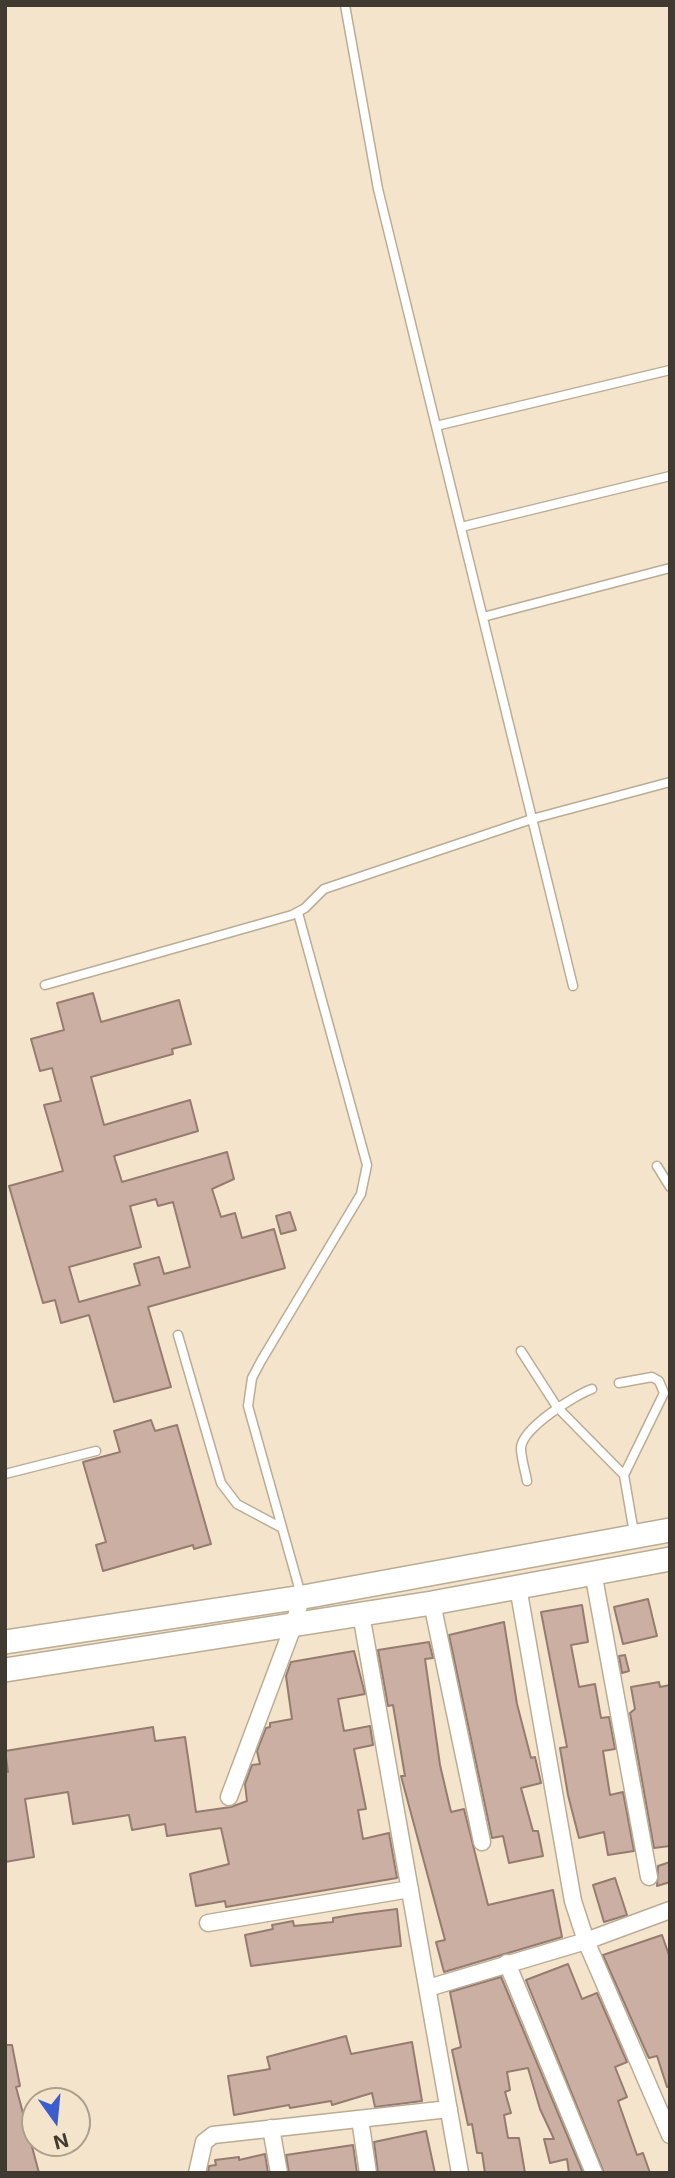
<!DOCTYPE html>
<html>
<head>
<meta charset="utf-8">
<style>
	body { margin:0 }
	#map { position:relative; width:675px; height:2178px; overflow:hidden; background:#f3e4cb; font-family:Inter,sans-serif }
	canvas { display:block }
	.frame { position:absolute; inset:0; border:7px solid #403a30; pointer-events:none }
	.north { position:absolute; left:21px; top:2087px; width:70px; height:70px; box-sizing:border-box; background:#f3e4cb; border:2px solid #aba08d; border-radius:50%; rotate:165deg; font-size:19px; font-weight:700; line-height:28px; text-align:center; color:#403a30 }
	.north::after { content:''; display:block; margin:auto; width:24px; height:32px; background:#3d5dcf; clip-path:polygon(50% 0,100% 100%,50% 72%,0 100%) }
</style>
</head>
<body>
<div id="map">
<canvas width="675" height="2178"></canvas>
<div class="frame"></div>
<div class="north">N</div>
</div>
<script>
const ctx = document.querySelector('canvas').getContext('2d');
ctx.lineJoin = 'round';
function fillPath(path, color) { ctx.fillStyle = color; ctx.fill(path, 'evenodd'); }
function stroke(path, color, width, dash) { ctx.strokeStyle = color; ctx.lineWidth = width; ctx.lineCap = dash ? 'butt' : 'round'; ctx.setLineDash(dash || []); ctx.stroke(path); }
const building = new Path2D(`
	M93 993 101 1022 179 1000 191 1044 172 1049 173 1054 91 1077 104 1125 190 1100 198 1131 114 1156 122 1182 227 1152 234 1179 212 1189 221 1217 235 1213 242 1238 274 1229 285 1268 148 1307 171 1387 114 1402 89 1315 61 1323 55 1300 43 1303 9 1186 63 1171 44 1105 61 1101 52 1068 40 1071 31 1039 64 1030 57 1003ZM156 1199 158 1206 173 1202 190 1267 164 1274 159 1257 134 1264 140 1285 79 1302 69 1267 141 1247 130 1206Z
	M290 1212 296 1230 281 1234 276 1216Z
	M151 1420 155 1431 177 1425 211 1544 194 1549 193 1545 103 1571 96 1545 106 1542 83 1462 120 1452 114 1431Z
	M648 1599 657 1636 623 1644 614 1607Z
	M582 1605 588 1642 571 1645 579 1687 595 1684 601 1718 609 1717 615 1749 603 1751 610 1795 623 1792 634 1851 608 1855 604 1832 579 1838 568 1795 560 1748 567 1747 541 1612Z
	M504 1622 517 1704 531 1758 535 1757 541 1783 521 1788 533 1831H538L543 1856 509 1863 503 1836 492 1838 449 1635Z
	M429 1642 433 1658 425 1659 440 1765 451 1812 464 1809 488 1905 553 1890 562 1937 444 1972 436 1942 445 1940 401 1776H405L393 1705 388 1706 378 1650Z
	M354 1651 365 1694 338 1699 344 1731 370 1726 373 1745 354 1749 366 1809 358 1810 363 1839 389 1833 397 1878 226 1907 225 1901 196 1906 190 1874 229 1864 221 1828 167 1836 165 1824 132 1830 129 1815 73 1824 68 1792 25 1799 34 1857 5 1862V1772H8L5 1751 153 1727 155 1741 185 1737 196 1812 231 1807 247 1801 245 1784 252 1765 260 1764 257 1751 266 1728 270 1727V1723L292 1719 286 1676 291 1662Z
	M625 1655 629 1671 622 1673 619 1656Z
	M659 1682 660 1687 670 1685V1846L654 1848 630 1713 635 1709 631 1687Z
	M670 1862V1882L657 1886 658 1866Z
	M615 1878 627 1915 604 1922 593 1885Z
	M397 1909 401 1946 251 1966 245 1935 273 1929 272 1925 293 1921 294 1926 333 1922V1918L357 1914Z
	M662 1935 670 1958V2086L667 2087 657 2056 649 2058 647 2054 603 1955Z
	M568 1964 582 1999 597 1993 627 2062 615 2067 627 2097 618 2101 637 2155 643 2153 650 2173H604L526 1980Z
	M501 1977 583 2173H569L567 2159 550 2163 544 2139H554L540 2109 528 2068 507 2072 510 2090 505 2092 511 2113 504 2115 508 2138H519L525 2173H485L482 2153H477L472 2124 468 2125 452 2050 461 2047 450 1992Z
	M346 2036 351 2054 412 2042 422 2101 375 2107 372 2093 332 2105 331 2101 290 2108 289 2105 234 2115 228 2076 270 2069 267 2057Z
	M5 2045H12L20 2086 16 2087 39 2173H5Z
	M426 2131 435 2173H378L374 2142Z
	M353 2145 357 2173H289L286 2155Z
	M265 2154 268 2173H208L209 2166 216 2165 215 2160 239 2157V2160Z`);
fillPath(building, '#cbafa2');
stroke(building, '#967c70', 2);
const lane = new Path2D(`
	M345 5 378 189 573 986
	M436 426 670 370
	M461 527 670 476
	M483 617 670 568
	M298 913 367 1165 361 1194 261 1361 252 1378 248 1406 301 1595
	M45 985 292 915 305 908 324 889 532 819 670 782
	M657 1166 670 1187
	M178 1335 221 1483 237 1504 282 1528
	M521 1351 557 1407 624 1475
	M619 1383 652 1377 659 1381 664 1393 624 1475 634 1533
	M5 1474 96 1451
	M527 1481C525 1470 521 1458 521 1448 522 1428 575 1395 592 1389`);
const street = new Path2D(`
	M593 1572 649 1877
	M518 1587 573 1901 586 1941 670 2135
	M432 1603 482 1842
	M361 1614 460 2173
	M229 1797 294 1624 301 1598
	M208 1923 410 1889
	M507 1963 594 2173
	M428 1988 586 1941 670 1910
	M360 2119 368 2173
	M271 2128 279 2173
	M197 2173 204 2142 213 2135 449 2109`);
const secondary = new Path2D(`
	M5 1642 309 1596 670 1530
	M5 1670 432 1603 670 1559`);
stroke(lane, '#bbac94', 11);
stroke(street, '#bbac94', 19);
stroke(secondary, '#bbac94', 26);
stroke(lane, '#fff', 8);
stroke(street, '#fff', 16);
stroke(secondary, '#fff', 23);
</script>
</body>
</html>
